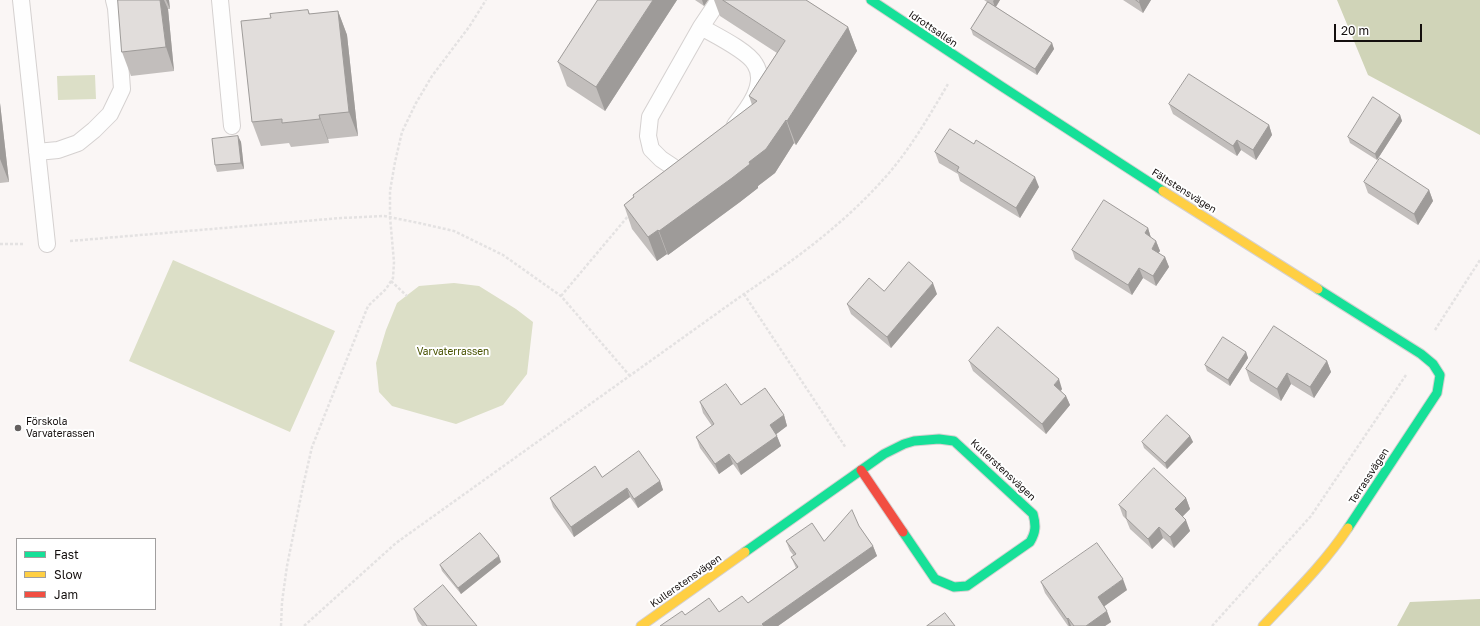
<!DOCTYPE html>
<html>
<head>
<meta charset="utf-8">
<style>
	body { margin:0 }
	#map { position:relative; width:1480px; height:626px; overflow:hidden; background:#faf6f5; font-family:"Golos Text",sans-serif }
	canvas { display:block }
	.legend { position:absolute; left:16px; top:538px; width:140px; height:72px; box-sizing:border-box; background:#fff; border:1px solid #a19f9f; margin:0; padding:5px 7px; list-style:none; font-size:12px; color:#140f0e }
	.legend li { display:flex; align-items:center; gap:8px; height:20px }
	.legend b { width:20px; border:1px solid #a19f9f }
	.scale { position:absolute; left:1334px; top:24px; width:88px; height:18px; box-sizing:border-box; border:2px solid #140f0e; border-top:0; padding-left:5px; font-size:12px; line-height:14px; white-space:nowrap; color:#140f0e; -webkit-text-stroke:3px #fff; paint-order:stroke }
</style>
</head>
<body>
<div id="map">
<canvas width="1480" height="626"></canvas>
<ul class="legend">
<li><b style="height:5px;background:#16e098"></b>Fast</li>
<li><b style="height:5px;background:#ffcf43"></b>Slow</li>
<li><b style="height:5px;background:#f24e42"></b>Jam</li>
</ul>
<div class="scale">20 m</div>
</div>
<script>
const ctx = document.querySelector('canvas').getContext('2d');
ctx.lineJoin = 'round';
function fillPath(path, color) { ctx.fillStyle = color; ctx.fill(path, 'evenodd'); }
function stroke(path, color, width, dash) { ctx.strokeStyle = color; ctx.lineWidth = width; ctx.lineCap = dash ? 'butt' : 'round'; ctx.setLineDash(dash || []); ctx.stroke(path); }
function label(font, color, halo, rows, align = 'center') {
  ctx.font = font + ' "Golos Text",sans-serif'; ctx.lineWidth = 4; ctx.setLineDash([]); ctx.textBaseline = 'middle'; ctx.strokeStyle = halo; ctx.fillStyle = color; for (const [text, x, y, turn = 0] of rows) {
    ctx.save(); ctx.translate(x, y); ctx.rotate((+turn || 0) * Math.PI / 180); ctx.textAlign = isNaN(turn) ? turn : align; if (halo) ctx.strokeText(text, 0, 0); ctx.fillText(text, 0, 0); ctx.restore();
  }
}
fillPath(new Path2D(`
	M95 75 96 99 58 100 57 76Z
	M173 260 335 331 290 432 129 361Z
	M454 283 479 286 516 309 533 322 527 374 503 405 456 424 392 406 379 392 376 363 386 330 397 303 419 286Z`), '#dcdfc7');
fillPath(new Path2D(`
	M1337 0H1480V135L1368 75Z
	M1480 599V626H1397L1410 602Z`), '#d0d4b8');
const lane = new Path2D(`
	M21 0 47 244
	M220 0 232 126
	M701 27C715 35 748 51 755 64 768 84 747 110 735 125
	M37 152 58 150 78 143 94 130 110 114 122 89 116 8 114 0
	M690 164 683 169H676L661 159 651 149 648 136 650 117 701 27 719 0`);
const fast = new Path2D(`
	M871 0 1001 86 1163 191
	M1318 289 1421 354 1433 364 1440 375 1437 393 1348 528
	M745 552 884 454 904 444 914 441 939 439 954 441 1033 514C1036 525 1036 532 1030 542L967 586 954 587 935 579 903 532`);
const slow = new Path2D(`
	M1163 191 1318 289
	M641 626 745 552
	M1263 626C1292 595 1324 564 1348 528`);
const jam = new Path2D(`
	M861 470 903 532`);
stroke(lane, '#d5d1d0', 18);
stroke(fast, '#d5d1d0', 11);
stroke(slow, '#d5d1d0', 11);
stroke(jam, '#d5d1d0', 11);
stroke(new Path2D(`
	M70 241 341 218 384 216 419 223 454 231 503 255 561 296 630 376
	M0 244H23
	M391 281 407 296
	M744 294 846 448
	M561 296 629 215
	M1435 330 1480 260
	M281 626 282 602 287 566 303 486 312 447 368 306 386 289 393 278 394 262 390 217V191L395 162 402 132 416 103 432 76 469 27 486 0
	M304 626 396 543 744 294C793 261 841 226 881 182 908 153 928 118 948 84
	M1212 626 1311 516 1406 375`), '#e4e2e2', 2.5, [3, 2]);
stroke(lane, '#fefefe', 16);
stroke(fast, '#16e098', 9);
stroke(slow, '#ffcf43', 9);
stroke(jam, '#f24e42', 9);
fillPath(new Path2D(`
	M118 0H169L170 9H168L174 71 131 76 122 52Z
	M598 0H677L605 111 567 86 558 62Z
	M695 0H708L704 6Z
	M714 0H806L848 27 857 51 796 145 794 143 775 173 758 186V188L740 202 668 255 667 254 657 261 632 229 624 205 633 197V195L752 105 749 96 777 53 720 16Z
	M984 0H1000L996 7 1052 43 1054 49 1037 75 973 35 971 29 987 2Z
	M1123 0H1151L1143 13Z
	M308 10 310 14 338 11 347 35 358 136 328 139 329 143 291 147 289 143 261 146 252 122 271 18Z
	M0 103 9 182 0 183Z
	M1169 104 1269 125 1272 135 1256 160 1241 150 1237 156 1173 114Z
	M1400 115 1402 121 1377 160 1350 143 1348 137Z
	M238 136 241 142 244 169 217 172 215 165Z
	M935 152 1039 187 1020 218 960 181 958 174 939 163Z
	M1364 182 1429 190 1433 201 1418 225 1368 193Z
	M1148 228 1151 238 1156 241 1160 251 1158 253 1165 257 1169 267 1156 286 1143 278 1132 295 1075 259 1072 250Z
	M884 291 937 294 891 348 851 314 847 304Z
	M1246 352 1248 358 1230 386 1207 371 1205 365Z
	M969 361 1062 389 1061 391 1066 396 1070 405 1046 434 973 371Z
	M1327 361 1331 372 1314 398 1291 384 1281 401 1250 381 1246 369Z
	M700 402 741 405 784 415 787 426 776 434 781 446 741 475 733 464 719 474 700 448 696 437 712 426 703 413Z
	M1190 436 1193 442 1167 469 1144 448 1142 442Z
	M602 477 660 481 663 490 638 508 630 497 574 537 553 507 550 498Z
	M1186 498 1190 509 1183 516 1190 531 1174 548 1163 538 1152 549 1130 529 1126 519 1123 516 1119 505Z
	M859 526 873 546 877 556 778 626 685 615 719 612 748 603 796 568 791 557 794 556 790 551 786 541H824Z
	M501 562 461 594 442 571 440 565Z
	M1041 582 1127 590 1104 606 1111 622 1105 626H1068L1045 593Z
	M414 609 477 626H422L418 621Z`), '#c2bebc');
fillPath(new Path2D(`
	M160 0H164L168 9 174 71 166 47Z
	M166 0H169L170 9Z
	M653 0H677L605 111 596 87Z
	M702 0H708L704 6Z
	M994 0H1000L995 8 993 1Z
	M1140 0H1151L1143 13 1139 2Z
	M338 11 347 35 358 136 349 112Z
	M848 27 857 51 796 145 787 121Z
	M1052 43 1054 49 1037 75 1035 69Z
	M0 103 9 182 0 159Z
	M319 115 328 139 329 143 320 119Z
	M1400 115 1402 121 1377 160 1375 154Z
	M786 120 794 143 775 173 758 186V188L740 202 668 255 659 231 749 162Z
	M1269 125 1272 135 1256 160 1253 150Z
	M238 136 241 142 244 169 241 163Z
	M1237 140 1241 150 1237 156 1233 146Z
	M1035 177 1039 187 1020 218 1016 208Z
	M1429 190 1433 201 1418 225 1414 214Z
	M1148 228 1151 238 1145 233Z
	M658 230 667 254 657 261 648 237Z
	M1156 241 1160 251 1155 258 1152 249Z
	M1165 257 1169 267 1156 286 1153 276Z
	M1139 268 1143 278 1132 295 1128 285Z
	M933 283 937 294 891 348 887 337Z
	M1246 352 1248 358 1230 386 1228 380Z
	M1327 361 1331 372 1314 398 1310 387Z
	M1287 373 1291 384 1281 401 1277 389Z
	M1059 379 1062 389 1057 395 1054 385Z
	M1066 396 1070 405 1046 434 1042 424Z
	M784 415 787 426 774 436 770 425Z
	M777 436 781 446 741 475 737 464Z
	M1190 436 1193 442 1167 469 1165 463Z
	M729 454 733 464 719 474 715 464Z
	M660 481 663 490 638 508 634 499Z
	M627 488 630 497 574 537 571 527Z
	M1186 498 1190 509 1179 520 1175 509Z
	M1186 520 1190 531 1174 548 1170 537Z
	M1159 527 1163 538 1152 549 1148 539Z
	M873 546 877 556 778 626H763L762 624Z
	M499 556 501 562 461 594 458 588Z
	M1123 579 1127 590 1102 608 1098 597Z
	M1107 611 1111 622 1105 626H1086Z
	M1068 618 1071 626H1069L1067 619Z`), '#9e9b99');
const building = new Path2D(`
	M118 0H160L166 47 122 52Z
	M598 0H653L596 87 558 62Z
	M723 0H806L848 27 787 121 786 120 766 149 749 162 750 164 732 178 659 231 658 230 648 237 624 205 634 197 633 195 757 101 749 96 785 41Z
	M1136 0H1140L1139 2Z
	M988 2 1052 43 1035 69 971 29Z
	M308 10 309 14 338 11 349 112 319 115 320 119 282 123V119L252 122 241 21 271 18 270 14Z
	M1189 74 1269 125 1253 150 1237 140 1233 146 1169 104Z
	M1373 97 1400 115 1375 154 1348 137Z
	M950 129 974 144 976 140 1035 177 1016 208 957 171 959 167 935 152Z
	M238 136 241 163 215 165 212 139Z
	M1380 158 1429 190 1414 214 1364 182Z
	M1104 200 1148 228 1145 233 1156 241 1152 249 1165 257 1153 276 1139 268 1128 285 1072 250Z
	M909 262 933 283 887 337 847 304 869 278 884 291Z
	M1274 326 1327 361 1310 387 1287 373 1277 389 1246 369Z
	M998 327 1059 379 1054 385 1066 396 1042 424 969 361Z
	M1223 337 1246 352 1228 380 1205 365Z
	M726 384 741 405 765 388 784 415 770 425 777 436 737 464 729 454 715 464 696 437 714 424 700 402Z
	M1167 415 1190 436 1165 463 1142 442Z
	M639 451 660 481 634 499 627 488 571 527 550 498 595 466 602 477Z
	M1154 468 1186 498 1175 509 1186 520 1170 537 1159 527 1148 539 1126 518V511L1119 505Z
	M852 510 859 526 873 546 762 624 764 626H660L682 611 685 615 709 598 719 612 742 596 748 603 798 567 791 557 796 554 786 541 812 523 824 541Z
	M480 533 499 556 458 588 440 565Z
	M1097 543 1123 579 1098 597 1107 611 1086 626H1074L1068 618 1067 619 1041 582Z
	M443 585 477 626H427L414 609Z
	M945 613 955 626H927Z`);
fillPath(building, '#e1dddb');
stroke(building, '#9e9b99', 1);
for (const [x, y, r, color] of [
	[18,428,4,"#64605f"]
]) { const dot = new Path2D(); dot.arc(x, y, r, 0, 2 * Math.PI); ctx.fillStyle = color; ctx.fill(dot); stroke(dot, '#fff', 1.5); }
label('10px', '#140f0e', '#fff', [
	["Idrottsallén",933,29,34],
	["Fältstensvägen",1184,191,32],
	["Kullerstensvägen",1003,470,43],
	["Terrassvägen",1369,476,-57],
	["Kullerstensvägen",686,581,-35]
]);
label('10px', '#485200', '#fff', [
	["Varvaterrassen",453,352]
]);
label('10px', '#140f0e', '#fff', [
	["Förskola",26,422],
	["Varvaterassen",26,434]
], 'left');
</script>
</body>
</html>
